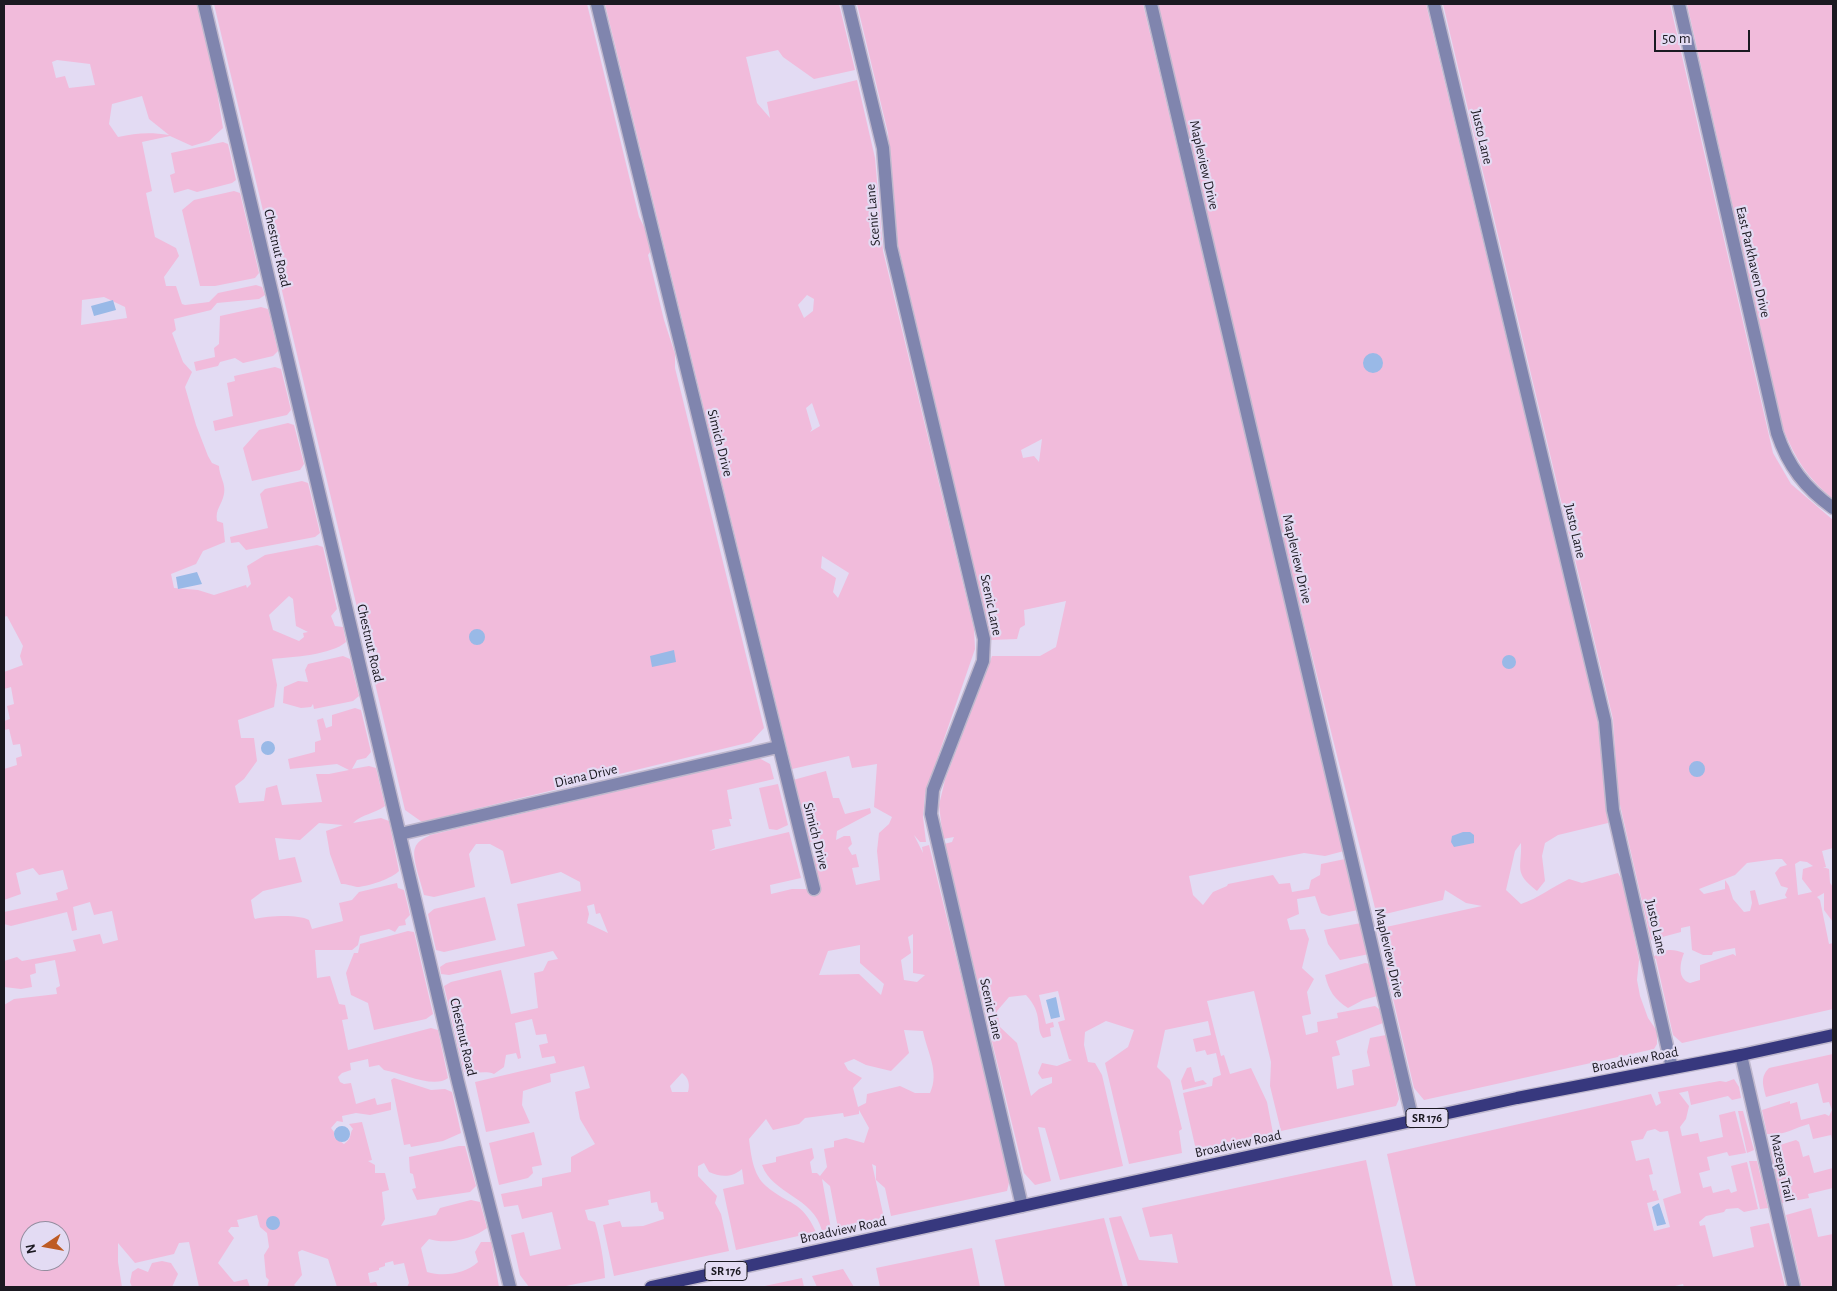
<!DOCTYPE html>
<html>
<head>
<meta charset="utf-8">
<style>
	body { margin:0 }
	#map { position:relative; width:1837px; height:1291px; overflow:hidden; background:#e3dbf3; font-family:"Alegreya Sans",sans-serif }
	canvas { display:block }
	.frame { position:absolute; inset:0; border:5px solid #1b1921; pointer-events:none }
	.north { position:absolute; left:20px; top:1221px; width:50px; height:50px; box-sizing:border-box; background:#e3dbf3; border:1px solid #938d9f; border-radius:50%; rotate:258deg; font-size:14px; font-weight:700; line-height:20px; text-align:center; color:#1b1921 }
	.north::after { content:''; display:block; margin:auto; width:18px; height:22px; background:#be5b24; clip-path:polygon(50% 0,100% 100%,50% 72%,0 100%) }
	.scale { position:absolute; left:1654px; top:30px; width:96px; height:22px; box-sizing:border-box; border:2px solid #1b1921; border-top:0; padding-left:6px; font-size:15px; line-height:18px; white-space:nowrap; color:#1b1921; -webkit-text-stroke:4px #e3dbf3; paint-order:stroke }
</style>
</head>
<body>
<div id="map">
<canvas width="1837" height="1291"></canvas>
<div class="frame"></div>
<div class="north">N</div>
<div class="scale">50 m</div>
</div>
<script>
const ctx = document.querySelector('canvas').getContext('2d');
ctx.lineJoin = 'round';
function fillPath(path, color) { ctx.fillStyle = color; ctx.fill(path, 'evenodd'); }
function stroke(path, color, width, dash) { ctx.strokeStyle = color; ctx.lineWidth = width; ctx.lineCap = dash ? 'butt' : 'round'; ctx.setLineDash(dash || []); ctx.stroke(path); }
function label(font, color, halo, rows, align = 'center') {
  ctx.font = font + ' "Alegreya Sans",sans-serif'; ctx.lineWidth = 4.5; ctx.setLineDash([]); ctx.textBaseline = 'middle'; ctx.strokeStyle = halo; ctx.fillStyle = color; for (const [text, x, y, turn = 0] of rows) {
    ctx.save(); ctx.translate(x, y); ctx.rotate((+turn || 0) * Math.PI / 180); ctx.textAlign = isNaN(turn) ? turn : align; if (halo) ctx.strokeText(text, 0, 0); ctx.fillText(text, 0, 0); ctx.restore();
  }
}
fillPath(new Path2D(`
	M4 4H197L213 68 223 128 209 141 192 146 170 136 142 142 152 191 146 193 155 237 176 248 179 256 164 277 166 286H176L182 304 185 305 209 302 218 293 256 285 262 287 265 295 259 299 217 303 211 310 174 319 176 330 172 333 183 362 192 372 185 387 196 425 208 456 212 463 219 466C219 476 226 483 224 494 222 505 215 509 217 521L223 523 225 542 203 551 196 564 171 574 174 588 198 590 214 595 246 585 247 588 251 584 247 566 265 555 317 545 323 547 337 609 331 616 335 626 343 627 346 642C331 655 293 657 272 659L277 685 274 707 238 720 241 738H254L257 761 244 779 235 786 239 803 264 801 266 788 277 785 282 805 322 802 316 774H329L349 770 337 764 290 769 288 759 315 752V742L321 740 317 720 323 718 326 728 332 726V715L355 708 361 710 371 752 366 758 357 760 352 769 369 766 376 768 385 806C374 814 362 814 353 823L381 818 389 821 399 871C393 878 367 887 357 887 351 886 348 884 341 884L330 854 326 831 343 825 319 823 300 840 275 838 279 860 295 857 302 882 263 891 251 900 254 917 255 919C269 916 297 914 309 920L312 929 343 921 339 903 352 900 359 892 397 883 398 888 404 890 410 915 405 920 406 925 399 926 395 932 389 929 360 936 358 945 352 950H315L317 978 330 976 339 1004 345 1005 348 1019 342 1020 348 1050 431 1028 438 1030 448 1078C434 1089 402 1073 384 1070L379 1065 369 1067 368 1059 350 1063 351 1070 342 1073 338 1077 340 1082 344 1084 351 1083 356 1104 375 1098 377 1105 391 1102V1110L370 1115 356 1113 342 1116 343 1122 337 1121 331 1128 334 1132V1137L344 1144C353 1138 349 1133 353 1129L349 1124 362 1122 372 1160 368 1161 375 1165V1173H385L389 1190 382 1192 385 1219 381 1226 436 1215 440 1208 471 1200 480 1202 487 1228C473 1239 447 1245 429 1239L421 1248 427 1272C444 1277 465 1274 478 1262L475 1252 481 1242H491L499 1287H407L409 1283 404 1263 394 1265 393 1261 385 1263V1266L379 1268V1270L368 1273 370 1283 376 1282 378 1287H337L328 1259 302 1250 298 1252 302 1275 294 1285 297 1287H267L269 1280 266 1277 264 1255 269 1247 267 1233 260 1227 257 1215 237 1220 239 1227H231L228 1231 234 1238 218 1263 234 1282 247 1279 250 1287H199L189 1242 179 1243 174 1254 135 1263 118 1243V1262L122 1287H4V1005L14 999 57 994 56 988 60 986 55 960 35 964 36 973 30 975 32 987 21 989 4 987V961L17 957 22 961 76 951 73 940 100 934 103 944 118 940 112 911 94 915 90 902 73 907 77 930 72 931 67 912 11 926 4 924V912L58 900 56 893 68 889 63 870 39 875 33 868 16 873 21 894 4 900V769L17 765 16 758 22 756 20 744 13 745 9 729 4 730V721L10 719 7 706 14 704 11 687 4 689V672L23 665 20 656 23 646 7 616 4 617ZM57 60 90 64 95 85 69 88 65 76 56 78 52 62ZM142 96 149 119 169 135C150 132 136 133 118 137L109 124 112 104ZM104 297 125 307 127 318 81 325 82 300ZM289 596 293 599 296 626 308 632 303 633 304 637 299 641 273 630 269 615ZM30 1231H60V1261H30Z
	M214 4H587L639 217 654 246 648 255 664 320 675 354V368L764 728 751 742 422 822 405 810Z
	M605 4H839L855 70 814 79 783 57 778 50 746 57 757 103 770 118 767 102 857 80 875 158 883 251 974 629 975 649 925 794 923 817 926 842H920L914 835 923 853 922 847 929 845 1010 1178 1007 1191 891 1216 885 1188 876 1180V1166L872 1164 884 1218 838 1228 830 1186 822 1179 831 1229 822 1231C814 1197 772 1194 762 1165L776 1162V1157L812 1148 814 1158 810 1162 812 1173H817L820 1176 827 1167 824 1149 834 1147V1141L846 1138 864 1143 869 1128 859 1110V1114L844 1117 843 1113 805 1118 799 1124 773 1130 766 1119 749 1139C751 1155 753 1175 766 1186 789 1206 801 1199 816 1232L736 1250 723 1189 744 1184 742 1169C732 1178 720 1177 709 1172L704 1163 698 1166V1176L717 1196 715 1203 721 1214 729 1251 614 1276 603 1225 620 1221 622 1227 643 1226 664 1219 663 1212 659 1211 657 1202 651 1203 650 1191 608 1200 609 1205 585 1210 588 1220 595 1222C600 1239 604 1260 605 1278L561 1287H529L520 1275 511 1235 524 1232 530 1256 561 1249 552 1212 522 1219 518 1205 504 1207 501 1194 542 1186V1178L571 1172V1157L595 1144 580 1119 575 1092 590 1088 584 1066 550 1074 551 1082 523 1091 522 1105 530 1123 486 1132 475 1082 556 1063 554 1056 542 1058 539 1045 548 1043 546 1034 536 1035 532 1019 515 1023 521 1058 518 1059 516 1053 506 1055 504 1067 494 1074C484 1070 474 1075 464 1072L444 986 451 982 501 970 511 1014 538 1008 534 973 543 971 548 961 558 959 553 951 449 975 441 974 440 967 446 963 525 946 517 904 581 891 580 882 561 872 511 884 503 851 490 844H476L469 854 475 887 434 897 424 895C422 885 411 857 415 848 417 841 425 838 430 835L759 758 770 764 774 779 727 790 732 819H729L731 826 712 830 715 848 709 851 789 832 801 878 770 885 771 894 792 889H807L811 894 821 889 813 857 824 851 820 841 809 842 793 780 826 771 833 798H839L845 814 870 808 871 813 837 831 836 840 844 836H850L852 844 848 848 852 855 856 854 859 867 852 868 856 885 880 880 877 851 879 833 889 824 892 817 874 807 877 764 852 768 849 756 792 769ZM807 295 814 299 813 311 804 318 798 305ZM812 403 820 426 810 432 812 429 806 408ZM822 556 849 573 838 598 833 592 836 578 821 568ZM594 904 596 914 600 913 608 933 587 923 589 914 587 906ZM913 934V973L925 975 917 982 904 980 901 960 911 953 908 937ZM860 945V963L884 984 881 995 859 974 819 975 828 951ZM904 1030 923 1031C927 1052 940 1072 930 1093H915L900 1086 867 1094 866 1103 858 1107 853 1088 862 1078 848 1070 844 1063 854 1059 866 1065 891 1071 909 1053ZM682 1073C689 1078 690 1085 688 1092H672L670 1086Z
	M857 4H1143L1344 851 1325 856 1304 853 1189 876 1193 895 1203 905 1213 892 1227 886 1228 884 1273 875 1279 884 1290 883 1292 892 1309 889 1311 880 1320 875 1321 864 1345 859 1358 910 1329 916 1321 913 1315 896 1297 899 1299 914 1287 919 1290 930 1305 929 1309 939 1302 968 1314 979 1307 992 1311 1014 1302 1016 1306 1035 1318 1032 1317 1022 1338 1018 1337 1013 1375 1006 1379 1009 1383 1023 1336 1041 1340 1055 1332 1057 1337 1089 1354 1085 1352 1070 1370 1066 1367 1052 1370 1038 1386 1035 1399 1099 1396 1106 1281 1131 1270 1086 1271 1062 1254 991 1207 1001 1221 1056 1224 1055 1230 1074 1251 1068 1267 1102 1273 1133 1196 1150 1183 1093 1212 1086 1213 1078 1221 1075 1216 1053 1207 1055 1205 1050 1196 1052 1193 1039 1211 1035 1208 1021 1165 1030 1157 1067 1170 1080 1182 1129 1179 1131 1182 1153 1129 1164 1105 1063 1128 1047 1134 1030 1106 1021 1085 1032 1084 1045 1088 1062 1095 1063 1102 1075 1123 1166 1060 1180 1045 1128 1038 1127 1051 1181 1035 1185 1024 1173 944 844 952 842 954 837 943 839 939 805 945 780 992 656H1040L1056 647 1066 601 1024 610 1025 625 1020 628 1017 639 991 640 898 245 888 133ZM1042 439 1039 462 1034 456 1023 458 1021 450ZM1058 991 1065 1020 1058 1022 1069 1059 1072 1060 1057 1066 1042 1063 1038 1073 1042 1079 1052 1077V1083L1039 1089 1031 1096 1017 1043 1000 1027 997 1011 1009 997 1026 995C1044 1014 1035 1028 1043 1038L1051 1036 1050 1028 1054 1027 1053 1022 1046 1024 1039 995Z
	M1158 4H1426L1588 677 1591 679 1595 690 1592 694 1597 714 1604 783 1607 792 1605 796 1608 823 1558 835 1545 843 1542 856 1545 881 1537 891C1513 872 1522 869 1521 843L1515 851 1506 890 1521 904C1539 898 1552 887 1569 879L1582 883 1618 873 1623 882 1639 960 1637 980 1640 996 1648 1018 1657 1031V1044L1654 1049 1424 1100 1414 1088 1391 990 1384 973 1387 971 1377 929 1482 906 1466 903 1445 890 1443 900 1377 916 1299 603 1296 600 1294 584 1280 574 1291 567 1288 555 1277 558 1271 535 1281 528 1166 40 1160 38 1158 20 1161 18Z
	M1443 4H1670L1773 453 1791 484 1833 520V848L1822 851 1826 867H1823L1829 869 1830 883 1833 887V922L1824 910V893L1817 897 1820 900 1829 944 1833 943V1009L1682 1043 1673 1035 1656 959 1653 957C1664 949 1671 948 1684 953 1680 963 1677 979 1690 983L1700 980V965L1733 954 1736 956 1735 948 1713 952 1712 955H1703L1692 950 1690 926 1681 928V932L1651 940 1618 796 1613 719ZM1776 859H1782L1787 865 1780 867 1775 873 1781 886 1788 888 1785 895 1787 898 1759 905 1755 890 1750 891 1752 903 1750 911 1744 912 1733 899 1729 886 1725 880V889L1704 894 1699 889 1735 875 1747 863ZM1800 861 1807 862 1813 866 1803 869 1802 879 1812 892 1798 895 1795 864Z
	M1687 4H1833V499C1806 476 1797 461 1783 429Z
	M223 142 228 144 236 180 232 183 197 192 188 189 174 193 170 175 175 173 171 153Z
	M234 191 240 193 259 273 255 278 215 286H200L182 210 194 200Z
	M261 307 268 309 278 351 273 356 243 363 235 358 220 362 218 366 196 371 194 362 215 357 214 348 219 344 220 316Z
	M275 367 281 369 291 410 287 415 215 431 213 421 233 416 227 383 235 381 234 376Z
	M288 423 294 425 304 464 300 470 252 481 243 448 259 430Z
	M302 481 308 483 320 533 315 537 246 550 239 542 231 543 230 537 268 528 260 494 265 489Z
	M343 656 350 659 359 696 353 701 314 709 313 704 311 707 301 708 283 703 284 687 298 681 308 682 305 670 308 664Z
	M778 784 788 825 777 830 769 829 759 788Z
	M485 897 496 940 444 952 436 950 428 914 434 909Z
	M1361 923 1369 954 1340 960 1328 944 1324 930Z
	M408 931 414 932 433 1014 426 1019 374 1030 368 1003 351 995 346 973 354 953H358L360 944Z
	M1365 963 1370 964 1377 996 1363 1000 1348 1008C1334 999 1329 991 1325 975Z
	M1833 1054V1143L1831 1135 1813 1139 1809 1124C1794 1128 1784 1136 1767 1134L1762 1110 1790 1101V1104L1797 1102 1801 1120 1825 1114 1829 1116 1832 1110 1829 1102 1823 1103 1818 1083 1766 1097C1763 1085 1760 1077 1769 1068Z
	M1191 1067 1195 1082 1203 1080 1207 1084 1183 1090 1181 1081 1187 1068Z
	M394 1078 431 1090 445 1089 452 1092 461 1133 443 1141 411 1147 410 1144 404 1145 391 1080Z
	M1734 1079 1739 1087 1741 1098 1732 1100 1728 1096 1691 1105 1688 1091 1679 1093 1689 1106 1686 1119 1680 1127 1682 1136 1698 1133 1700 1142 1723 1137 1719 1115 1735 1111 1746 1153 1729 1156 1727 1152 1707 1157 1710 1170 1699 1173 1703 1188 1711 1186 1713 1193 1729 1189 1731 1193 1737 1191 1731 1166 1747 1162 1758 1209 1744 1212 1738 1208 1726 1209 1724 1212 1706 1216 1699 1222 1700 1226 1705 1225 1713 1257 1754 1247 1750 1227 1769 1223 1785 1287H1684L1683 1284 1671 1287H1416L1387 1154 1651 1094 1656 1106 1661 1103 1658 1092 1720 1081 1726 1082ZM1655 1129 1660 1132 1668 1131 1681 1193 1663 1199 1670 1227 1654 1231 1647 1203 1659 1200 1656 1190 1653 1191 1649 1175 1653 1174 1649 1158 1636 1161 1631 1141 1643 1139 1647 1131Z
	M1738 1111H1743L1754 1150 1747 1153Z
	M534 1132 542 1165 532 1167 533 1173 528 1178 499 1185 489 1143Z
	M1796 1140 1799 1142 1803 1157 1809 1155 1814 1173 1833 1168V1188L1808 1194 1809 1198 1782 1203 1770 1148Z
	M459 1146H465L476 1186 470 1192 417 1200 412 1189 416 1188 413 1174 410 1173 409 1157Z
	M1366 1160 1393 1287H1128L1109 1218 1121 1216 1139 1260 1178 1263 1172 1234 1150 1237 1142 1208Z
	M1749 1161H1757L1768 1208 1760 1209Z
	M1811 1208 1818 1237 1833 1234V1287H1802L1786 1215Z
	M1104 1218 1123 1287H1005L995 1240Z
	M972 1248 980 1287H880L876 1268Z
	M162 1261 171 1263 178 1274 172 1287H132L130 1282 132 1272 138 1268 148 1272 152 1263Z
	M843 1269 854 1287H817L812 1276Z
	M802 1278 804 1287H760Z`), '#f1bbdb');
fillPath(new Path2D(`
	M113 300 116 310 94 316 91 306Z
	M1363 363a10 10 0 1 1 20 0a10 10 0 1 1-20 0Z
	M197 572 202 584 178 589 176 577Z
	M469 637a8 8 0 1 1 16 0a8 8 0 1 1-16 0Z
	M674 650 676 662 652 667 650 656Z
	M1502 662a7 7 0 1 1 14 0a7 7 0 1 1-14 0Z
	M261 748a7 7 0 1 1 14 0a7 7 0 1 1-14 0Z
	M1689 769a8 8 0 1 1 16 0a8 8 0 1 1-16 0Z
	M1463 832H1470L1474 835V843L1454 847 1451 842 1452 836Z
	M1056 997 1060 1017 1051 1019 1046 1000Z
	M334 1134a8 8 0 1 1 16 0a8 8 0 1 1-16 0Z
	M1659 1203 1666 1224 1657 1226 1652 1207Z
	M266 1223a7 7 0 1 1 14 0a7 7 0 1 1-14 0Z`), '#99b9e7');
const minor = new Path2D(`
	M204 4 458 1082 510 1287
	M597 4 814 889
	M848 4 883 148 891 247 984 639 983 661 933 790 931 814 1022 1206
	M1151 4 1413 1121
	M1434 4 1605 721 1613 810 1672 1068
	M1679 4 1777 433C1788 466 1805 488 1833 508
	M400 834 778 747
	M1741 1055 1794 1287`);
const major = new Path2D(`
	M651 1287 1517 1098 1741 1055 1833 1035`);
stroke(minor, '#bfb8cd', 15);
stroke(major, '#bfb8cd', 15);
stroke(minor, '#8085ae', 12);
stroke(major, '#37387e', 12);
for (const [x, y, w] of [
	[1427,1118,42],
	[726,1271,42]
]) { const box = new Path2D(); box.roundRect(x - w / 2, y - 9.5, w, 19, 4); ctx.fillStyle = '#e3dbf3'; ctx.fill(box); stroke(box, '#1b1921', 1); }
label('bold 12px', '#1b1921', null, [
	["SR 176",1427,1118],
	["SR 176",726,1271]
]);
label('14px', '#1b1921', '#e3dbf3', [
	["Justo Lane",1482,137,77],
	["Mapleview Drive",1204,165,77],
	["Scenic Lane",873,215,-95],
	["Chestnut Road",277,248,77],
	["East Parkhaven Drive",1753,262,77],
	["Simich Drive",720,443,76],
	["Justo Lane",1575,531,77],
	["Mapleview Drive",1297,559,77],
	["Scenic Lane",991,605,78],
	["Chestnut Road",370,643,77],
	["Diana Drive",586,776,-13],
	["Simich Drive",816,836,76],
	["Justo Lane",1656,927,77],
	["Mapleview Drive",1389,953,77],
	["Scenic Lane",991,1009,77],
	["Chestnut Road",463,1037,77],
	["Broadview Road",1635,1060,-11],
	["Broadview Road",1238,1144,-12],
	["Mazepa Trail",1782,1168,77],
	["Broadview Road",843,1230,-12]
]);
</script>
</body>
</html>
